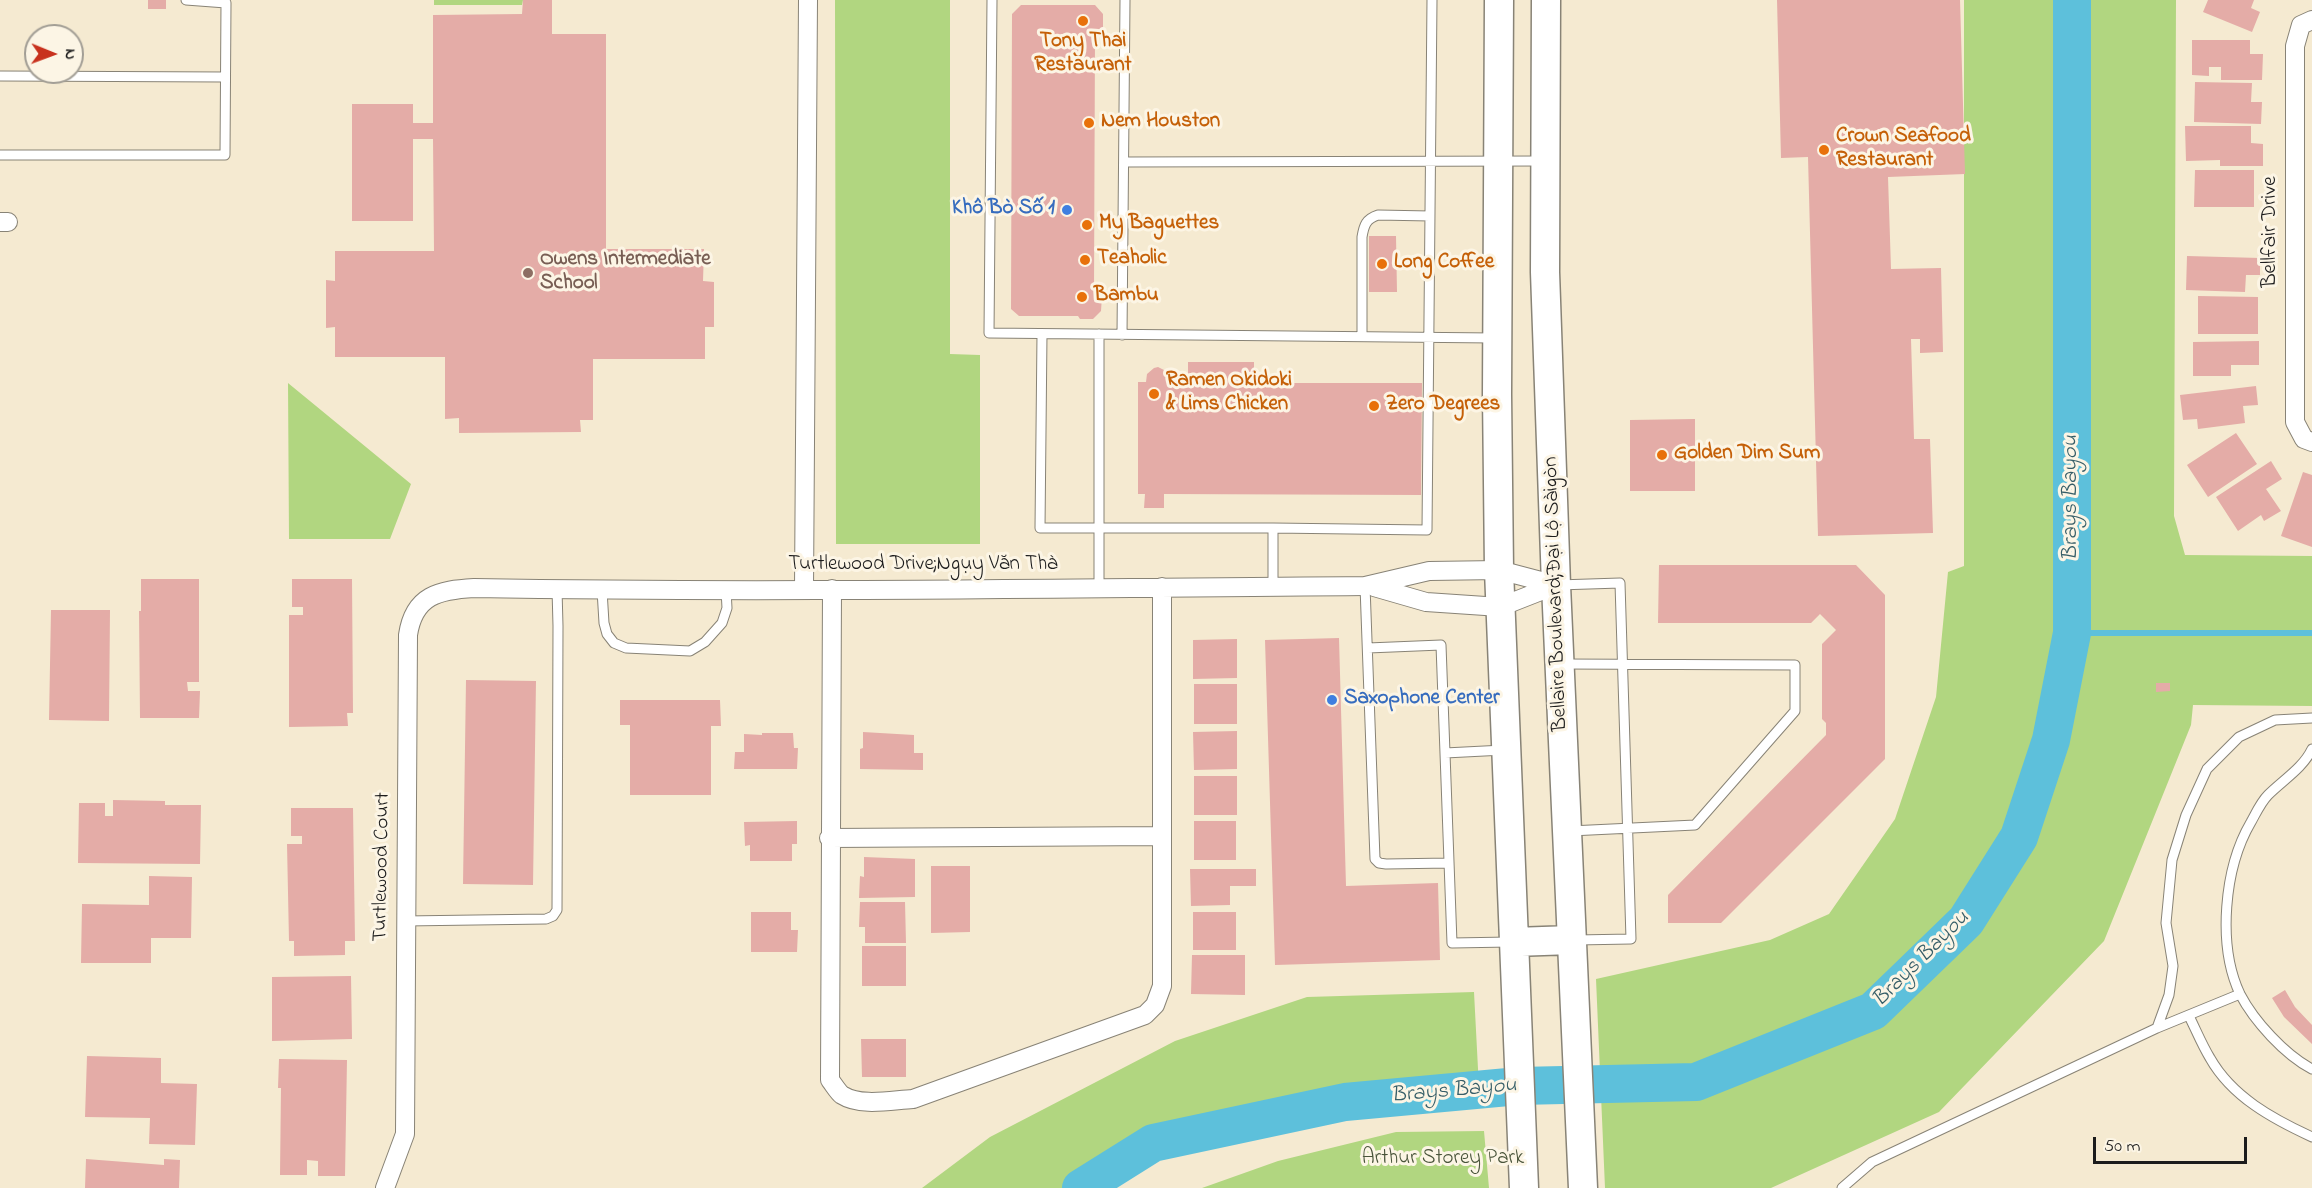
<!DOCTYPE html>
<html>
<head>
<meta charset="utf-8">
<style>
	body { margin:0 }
	#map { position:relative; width:2312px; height:1188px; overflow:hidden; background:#f5ead1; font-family:"Indie Flower",sans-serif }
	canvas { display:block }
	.north { position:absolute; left:24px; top:24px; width:60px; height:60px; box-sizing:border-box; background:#fcf5e5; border:2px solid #a29e95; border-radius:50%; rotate:91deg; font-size:16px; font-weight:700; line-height:24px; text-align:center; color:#1c1c1c }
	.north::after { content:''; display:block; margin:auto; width:21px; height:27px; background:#c8321e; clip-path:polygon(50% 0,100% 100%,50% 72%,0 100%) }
	.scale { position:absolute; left:2093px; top:1137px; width:154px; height:27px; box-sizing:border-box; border:3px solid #1c1c1c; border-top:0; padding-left:8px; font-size:18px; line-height:21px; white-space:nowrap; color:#1c1c1c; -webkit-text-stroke:4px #fcf5e5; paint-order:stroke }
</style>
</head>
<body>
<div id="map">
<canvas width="2312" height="1188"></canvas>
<div class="north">N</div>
<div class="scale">50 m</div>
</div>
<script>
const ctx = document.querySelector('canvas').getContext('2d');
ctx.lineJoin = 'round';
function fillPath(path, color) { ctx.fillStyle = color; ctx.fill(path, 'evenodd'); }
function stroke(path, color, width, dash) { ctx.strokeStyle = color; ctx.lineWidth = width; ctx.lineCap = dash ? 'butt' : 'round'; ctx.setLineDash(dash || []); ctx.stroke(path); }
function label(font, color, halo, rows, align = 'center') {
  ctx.font = font + ' "Indie Flower",sans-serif'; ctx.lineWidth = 6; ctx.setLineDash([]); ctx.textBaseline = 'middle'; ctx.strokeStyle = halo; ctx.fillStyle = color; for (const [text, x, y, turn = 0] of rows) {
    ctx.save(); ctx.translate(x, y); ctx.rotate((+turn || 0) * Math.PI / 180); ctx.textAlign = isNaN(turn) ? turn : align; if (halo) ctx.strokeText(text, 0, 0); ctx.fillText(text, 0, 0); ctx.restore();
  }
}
fillPath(new Path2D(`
	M434 0H523L522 5H434Z
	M835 0H950V354L980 355V544H836Z
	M1964 0H2176L2174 516 2185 555 2312 556V706L2193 705 2191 725 2104 941 1939 1112 1771 1188H1605L1596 979 1770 940 1829 914 1895 819 1936 697 1948 572 1964 566Z
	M288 383 411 484 390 539H289Z
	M1474 992 1479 1088 1431 1087 1290 1111 1158 1156 1105 1188H922L990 1137 1175 1041 1307 997Z
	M1484 1131 1489 1188H1202L1278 1161 1396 1132Z`), '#b1d680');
stroke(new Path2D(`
	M2072 633H2312`), '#5dc0db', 6);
stroke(new Path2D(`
	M1081 1188 1153 1143 1345 1102 1519 1086 1696 1082 1873 1011 1966 921 2019 837 2051 740 2072 633V0`), '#5dc0db', 38);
fillPath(new Path2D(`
	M148 0H166V9H148Z
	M523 0H552V34H606V249H704L703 281 714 282V327H705V359H593V420H580L581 432 459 433V418L445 419V357H335V327L326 328V280L335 281V251H434L433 139H413V221H352V104H413V123H433V15L522 14Z
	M1777 0H1960L1965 174 1888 177 1891 269 1941 268 1943 352 1920 353V339H1911L1914 439H1930L1933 533 1818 536 1808 157 1781 158Z
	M2208 0H2254L2251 8 2260 12 2252 32 2203 12Z
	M1021 5H1095L1103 14V28L1095 36 1094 291 1102 296 1101 311 1093 319H1080L1078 316H1019L1011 309 1012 14Z
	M2192 40H2250V54H2263L2262 80H2221V67H2209V76L2192 75Z
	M2195 82 2252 83 2251 102H2262L2261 124 2194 122Z
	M2185 126H2251V143L2263 144V166H2220V160L2186 161Z
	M2195 170H2254V207H2194Z
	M1369 236H1396L1397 292H1369Z
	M2187 256 2260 258V275H2246L2245 292 2186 290Z
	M2198 296 2258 297V334H2198Z
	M2259 341V365H2231V376H2193V342Z
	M1188 362H1254V383H1422L1421 495 1164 494V508H1144L1145 494H1138V382H1146L1147 374 1154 368 1158 367 1168 372 1170 383H1188Z
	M2256 386 2258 405 2243 406 2245 423 2198 429 2197 419 2183 420 2180 395Z
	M1695 419V491H1630V420Z
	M2236 433 2257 464 2208 497 2187 465Z
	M2271 461 2282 479 2266 489 2281 511 2264 521 2261 515 2238 531 2216 497Z
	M2303 472 2312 475V547L2281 536Z
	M1659 565H1856L1885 595V759L1721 923H1668V895L1826 735V723L1822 719V644L1836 630 1820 614 1811 623H1658Z
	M141 579H199V682H187L188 691H200L199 718H140L139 611H141Z
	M292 579H352L353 713H347L348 726 289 727V615H303V607H292Z
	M51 610H110L109 721 49 720Z
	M1339 638 1346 886 1438 883 1440 960 1275 965 1265 640Z
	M1237 639V678L1193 679V640Z
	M466 680 536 681 533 885 463 884Z
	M2156 683H2170V691L2156 692Z
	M1194 684H1237V724H1194Z
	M620 700H720L721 726H711V795H630V725H620Z
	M1237 731V769L1194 770 1193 732Z
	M863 732 914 735V753H923V770L860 769V749L863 748Z
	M762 733H793L794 748H798L797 769H734L735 752H744V734L762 735Z
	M1194 776H1237V815H1194Z
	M113 800 165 801V805H201L200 864 78 863 79 803H105V816H113Z
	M291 808H353L355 941H345V955L294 956V941H289L287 844H302V836H291Z
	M797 821V844H792V861H750V845L745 846 744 822Z
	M1194 821H1236V860H1194Z
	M864 857 915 859V897L859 898 860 876 864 877Z
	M931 866H970V932L931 933Z
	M1190 869H1256V886H1230V905L1191 906Z
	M149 876 192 877 191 938H151V963H81L82 904 149 905Z
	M860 902H905L906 943H865V927H859Z
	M751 912H791V930H798L797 952H751Z
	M1193 912H1236V950H1193Z
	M862 946H906V986H862Z
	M1192 955H1245V995L1191 994Z
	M351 976 352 1039 272 1041V977Z
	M2285 990 2295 1007 2312 1025V1044L2284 1017 2272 998Z
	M861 1039H906V1077H862Z
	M87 1056 161 1058V1083L197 1084 195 1145 149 1144 150 1118 85 1117Z
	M279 1059 347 1060 345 1176H318V1161L307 1160V1175H280L281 1088H278Z
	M86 1159 164 1165V1159L180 1160 179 1188H85Z`), '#e4aca7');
const service = new Path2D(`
	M992 0 989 333 1494 338
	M0 76 225 77
	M0 155H225L226 3 186 0
	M1124 162 1543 161
	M1042 334 1040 528H1273
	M1099 334V587
	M1122 335 1125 0
	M1362 336V237C1364 225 1366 219 1378 215L1430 216
	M1558 585 1620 583 1631 939 1576 940
	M1365 586 1375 859 1379 863 1386 864 1449 863
	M1273 587V528L1427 530 1432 0
	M602 590 604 623 607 634 614 643 626 648 690 651 705 642 722 623 727 608 726 590
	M1368 648 1441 645 1452 943 1510 942
	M1561 664 1795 665V711L1695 825 1570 831
	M2312 749C2303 768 2283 780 2268 795 2261 802 2256 813 2251 822 2224 868 2217 945 2240 994 2254 1021 2285 1055 2312 1069
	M1445 753 1504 750
	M405 921 546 919 553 916 557 910 558 626 557 589
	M2189 1016C2196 1030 2202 1045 2210 1058 2232 1097 2273 1119 2312 1137
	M2157 1028 2240 994
	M1842 1188 1872 1162 2157 1028 2169 995 2173 966 2166 923 2172 860 2186 815 2207 769 2239 737 2275 720 2312 718`);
const minor = new Path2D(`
	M2312 20 2301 25 2295 46V422L2304 439 2312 442
	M0 222H8
	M1374 587 1426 602 1500 607 1556 585
	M804 589 808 0
	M832 589 830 1080C834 1085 838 1092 842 1095 861 1107 892 1100 913 1099L1145 1015 1155 1005 1162 986V587
	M829 838 1162 836
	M385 1188 405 1134 408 635C414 595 439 590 474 588 771 593 1068 588 1365 586L1429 571 1499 570 1556 585`);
const primary = new Path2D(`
	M1499 0 1497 394 1499 570 1524 1188
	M1546 0 1545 272 1556 585 1583 1188
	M1514 942 1572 940`);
stroke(service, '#888376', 11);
stroke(minor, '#888376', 20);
stroke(primary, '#888376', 31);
stroke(service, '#fff', 9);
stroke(minor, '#fff', 18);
stroke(primary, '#fff', 28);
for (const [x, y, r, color] of [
	[1083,21,6,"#e8710a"],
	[1089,123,6,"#e8710a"],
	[1824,150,6,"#e8710a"],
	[1067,210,6,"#3f7fe0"],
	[1087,225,6,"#e8710a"],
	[1085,260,6,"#e8710a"],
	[1382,264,6,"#e8710a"],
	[528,273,6,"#8d6e63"],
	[1082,297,6,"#e8710a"],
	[1154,394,6,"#e8710a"],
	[1374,406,6,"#e8710a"],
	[1662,455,6,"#e8710a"],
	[1332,700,6,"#3f7fe0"]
]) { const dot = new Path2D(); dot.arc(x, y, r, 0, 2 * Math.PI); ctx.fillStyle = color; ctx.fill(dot); stroke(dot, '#fcf5e5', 2); }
label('bold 21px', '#c56008', '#fcf5e5', [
	["Tony Thai",1083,43,"center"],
	["Restaurant",1083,67,"center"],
	["Nem Houston",1101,123],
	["Crown Seafood",1836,138],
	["Restaurant",1836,162],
	["My Baguettes",1099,225],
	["Teaholic",1097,260],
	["Long Coffee",1394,264],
	["Bambu",1094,297],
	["Ramen Okidoki",1166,382],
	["& Lims Chicken",1166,406],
	["Zero Degrees",1386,406],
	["Golden Dim Sum",1674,455]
], 'left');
label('bold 21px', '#366cbe', '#fcf5e5', [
	["Khô Bò Số 1",1055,210],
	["Saxophone Center",1344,700,"left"]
], 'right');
label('21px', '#1c1c1c', '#fcf5e5', [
	["Bellfair Drive",2272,232,-90],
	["Turtlewood Drive;Ngụy Văn Thà",923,566],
	["Bellaire Boulevard;Đại Lộ Sàigòn",1557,594,-92],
	["Turtlewood Court",383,867,-89]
]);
label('bold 21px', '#785e54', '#fcf5e5', [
	["Owens Intermediate",540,261],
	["School",540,285]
], 'left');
label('21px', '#49543a', '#fcf5e5', [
	["Arthur Storey Park",1443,1160]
]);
label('italic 22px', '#365e68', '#fcf5e5', [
	["Brays Bayou",2072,498,-90],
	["Brays Bayou",1922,960,-45],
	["Brays Bayou",1454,1092,-5]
]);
</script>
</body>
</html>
